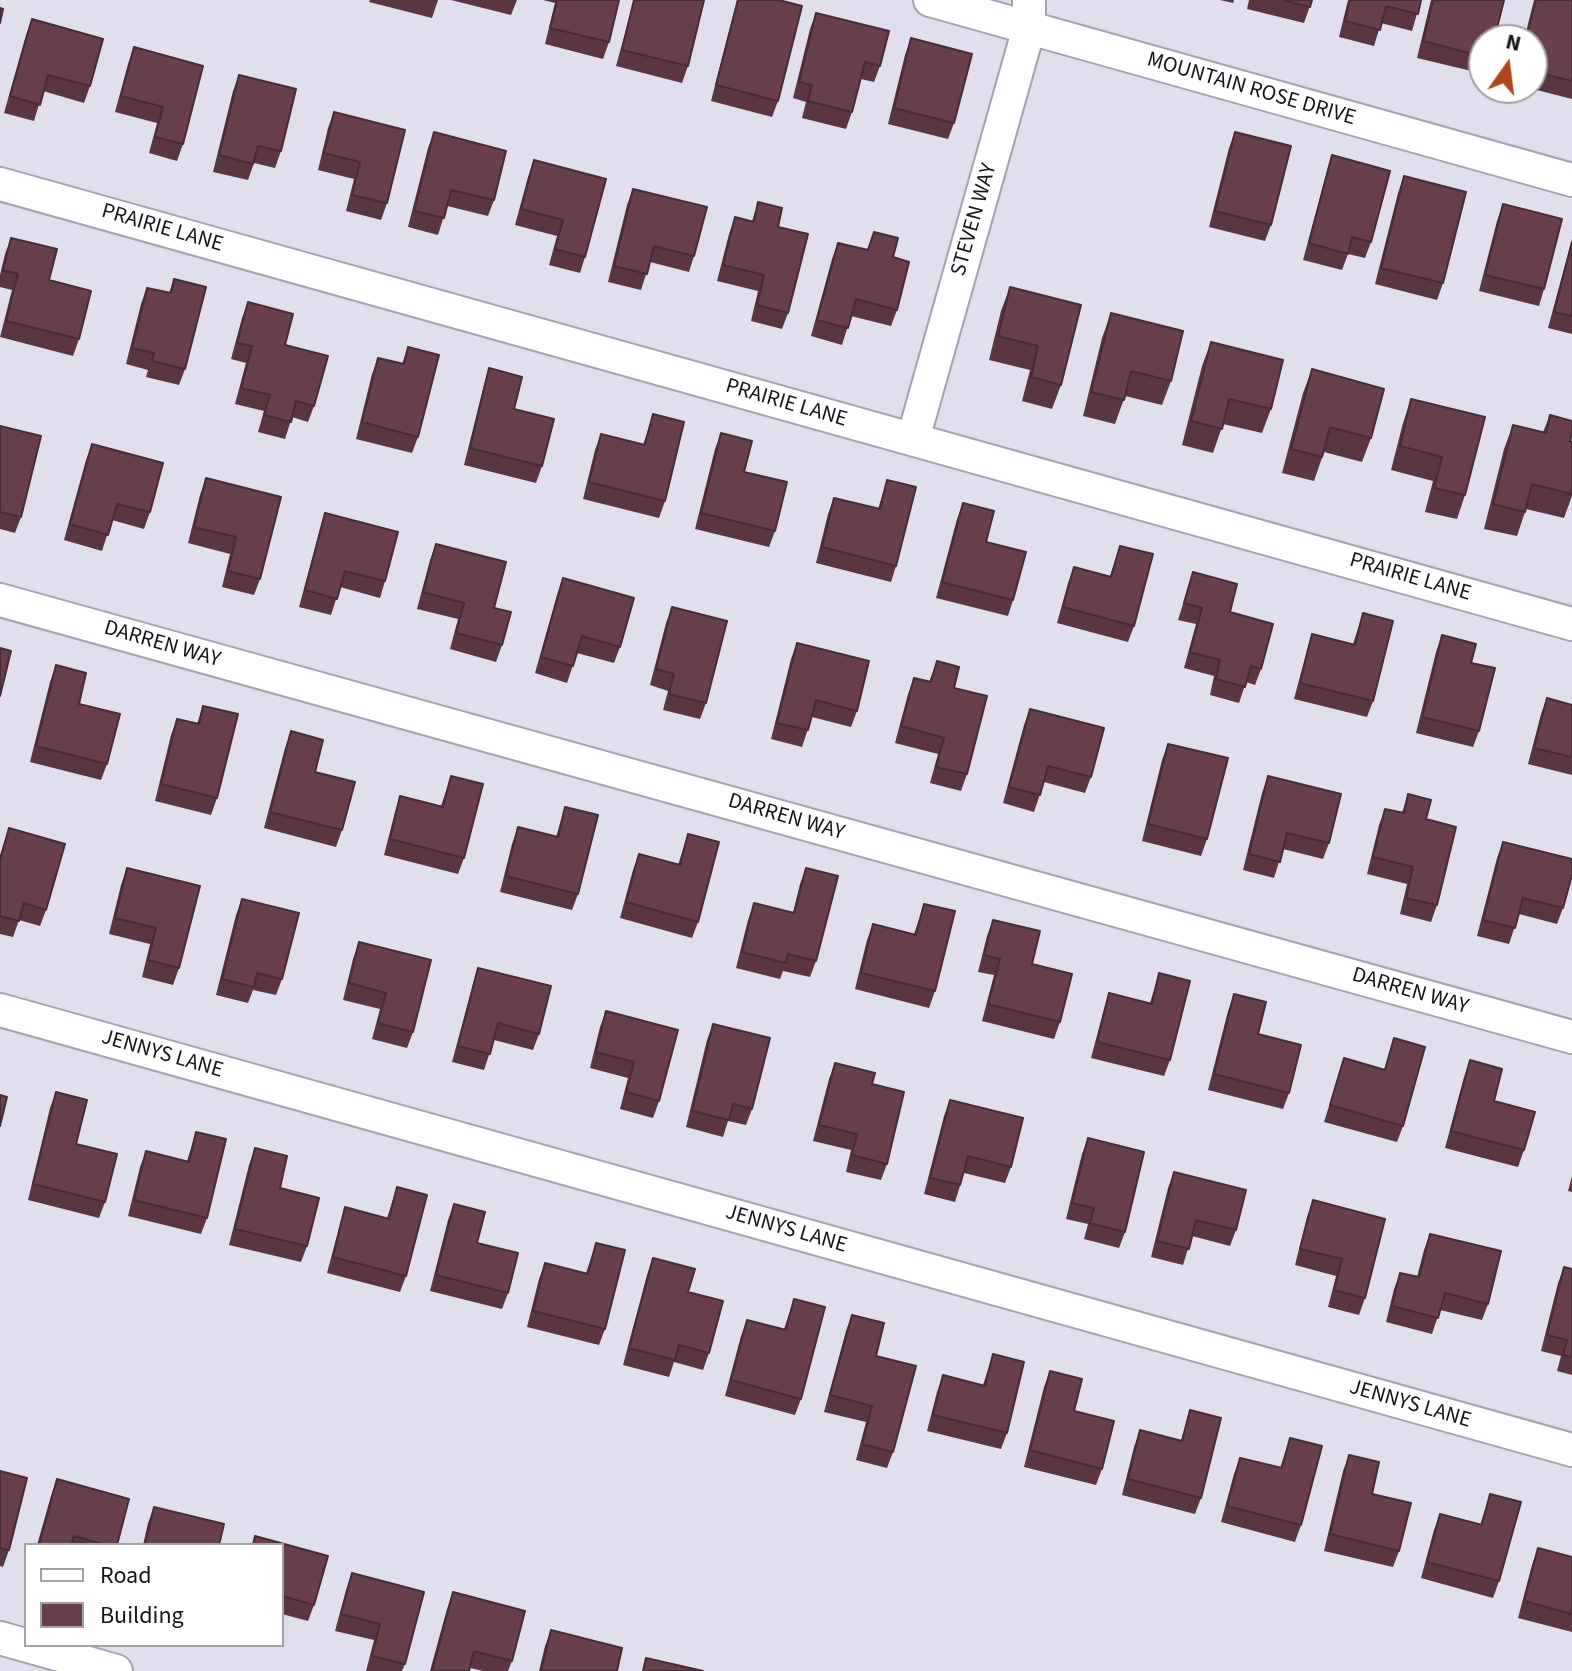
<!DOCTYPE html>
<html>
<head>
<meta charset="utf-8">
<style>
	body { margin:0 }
	#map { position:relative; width:1572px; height:1671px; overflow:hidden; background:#e1deee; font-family:"Source Sans 3",sans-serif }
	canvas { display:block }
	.legend { position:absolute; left:24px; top:1543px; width:260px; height:104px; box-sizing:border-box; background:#fff; border:2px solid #a2a1a3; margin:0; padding:10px 14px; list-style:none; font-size:24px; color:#16141a }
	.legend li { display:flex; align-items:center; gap:16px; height:40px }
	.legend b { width:40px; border:2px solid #a2a1a3 }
	.north { position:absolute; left:1468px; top:24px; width:80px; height:80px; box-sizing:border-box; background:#fff; border:2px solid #a2a1a3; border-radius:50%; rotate:14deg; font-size:22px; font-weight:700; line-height:32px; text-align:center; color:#16141a }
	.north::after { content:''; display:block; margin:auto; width:28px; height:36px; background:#ad481b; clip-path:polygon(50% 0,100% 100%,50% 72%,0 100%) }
</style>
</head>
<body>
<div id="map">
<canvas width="1572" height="1671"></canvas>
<ul class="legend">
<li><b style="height:10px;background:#fff"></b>Road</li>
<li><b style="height:22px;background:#683f4c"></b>Building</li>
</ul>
<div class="north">N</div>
</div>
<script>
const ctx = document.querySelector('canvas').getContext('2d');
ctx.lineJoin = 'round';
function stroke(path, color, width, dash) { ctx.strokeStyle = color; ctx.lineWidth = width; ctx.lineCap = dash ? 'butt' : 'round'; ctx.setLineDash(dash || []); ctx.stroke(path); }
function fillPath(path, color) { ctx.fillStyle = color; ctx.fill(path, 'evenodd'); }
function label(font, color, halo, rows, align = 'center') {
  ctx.font = font + ' "Source Sans 3",sans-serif'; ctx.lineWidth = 8; ctx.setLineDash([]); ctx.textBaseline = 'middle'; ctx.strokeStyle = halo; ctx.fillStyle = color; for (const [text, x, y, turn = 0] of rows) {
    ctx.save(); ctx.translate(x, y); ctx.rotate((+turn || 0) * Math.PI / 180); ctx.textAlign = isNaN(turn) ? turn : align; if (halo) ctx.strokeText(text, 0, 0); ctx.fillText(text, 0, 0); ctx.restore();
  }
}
const minor = new Path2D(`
	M930 0 1572 180
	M0 184 1572 624
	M913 439 1029 28V0
	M0 600 1572 1037
	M0 1010 1572 1450
	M0 1638 116 1671`);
stroke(minor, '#a5a2b1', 36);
stroke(minor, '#fff', 32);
fillPath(new Path2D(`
	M370 0H438L432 18 369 2Z
	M451 0H517L511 15Z
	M543 0H619L609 42 603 59 545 44 555 3Z
	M634 0H704L688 66 682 83 616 66Z
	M737 0H779L778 101 772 117 711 101Z
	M1220 0H1234L1233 3Z
	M1249 0H1312L1304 23 1247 9Z
	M1348 0H1421L1412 31 1381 23 1374 46 1339 37Z
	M1431 0H1504L1484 40V74L1417 58Z
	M1534 0H1572V99L1529 88H1532V40H1524Z
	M816 13 880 66 874 82 861 79 852 112 846 129 802 118 806 102 793 98 810 29Z
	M32 19 90 86 84 103 43 91 34 121 4 113 26 35Z
	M911 38 954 123 948 139 888 124 905 55Z
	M134 47 183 144 177 161 149 153 157 123 115 112 128 64Z
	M239 75 281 151 275 168 254 163 248 180 213 172 233 91Z
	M334 112 387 203 381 220 346 211 354 179 318 170 328 128Z
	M434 132 494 200 488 216 447 206 438 235 408 227 428 148Z
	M1235 132 1271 225 1265 241 1209 227 1229 148Z
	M1332 155 1371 242 1365 258 1348 254 1342 270 1303 260 1327 171Z
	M534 160 585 257 580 273 549 265 557 236 515 225 528 177Z
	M1404 176 1443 283 1437 300 1375 284 1398 193Z
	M633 189 694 256 689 272 650 262 641 290 608 282 627 205Z
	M758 202 778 227 788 313 782 329 751 321 758 291 717 281 729 234 735 217 752 221Z
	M1503 204 1544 289 1539 306 1479 291 1497 221Z
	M874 232 897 310 891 326 851 316 842 345 811 336 832 259 838 243 867 250Z
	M11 238 49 280 79 339 73 356 0 337 12 290 0 287V275L5 254Z
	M1572 239V334L1548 328Z
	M174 279 185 369 179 385 146 377 148 370 126 364 141 304 147 288 169 293Z
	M1010 287 1061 385 1052 409 1022 401 1030 370 989 360 1001 311Z
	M248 302 285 345 314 406 308 422 292 417 285 439 258 432 264 411 235 404 246 363 231 359 242 318Z
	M1111 313 1171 381 1162 405 1125 396 1115 424 1083 416 1102 338Z
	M1211 342 1271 409 1262 433 1223 424 1213 453 1182 445 1202 366Z
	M408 347 418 437 412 453 356 439 372 374 378 358 402 364Z
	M489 368 514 409 542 466 536 483 464 465 484 385Z
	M1312 369 1371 438 1362 462 1324 452 1314 481 1282 473 1303 393Z
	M1411 399 1465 495 1457 519 1425 512 1433 481 1391 470 1403 423Z
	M653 414 665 501 659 518 583 499 595 450 601 434 643 445Z
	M1550 415 1570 442H1572V496L1564 518 1526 509 1517 536 1484 529 1504 449 1513 425 1543 432Z
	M0 426 21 517 15 533 0 529Z
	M721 433 744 472 775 531 769 547 695 529 715 449Z
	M92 444 150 512 144 529 112 520 102 551 64 540 86 460Z
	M206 478 260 579 254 595 222 587 230 554 188 543 200 495Z
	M887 480 896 566 891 582 816 563 828 514 834 498 878 509Z
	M963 503 986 542 1013 600 1008 616 936 598 957 519Z
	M325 513 385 581 380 598 340 587 331 615 299 607 320 529Z
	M436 544 494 608 502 645 496 662 450 649 458 619 417 609 430 560Z
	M1120 546 1134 626 1128 642 1057 623 1068 583 1074 567 1110 576Z
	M1193 572 1230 612 1261 669 1255 685 1246 682 1239 703 1210 695 1214 676 1184 668 1196 624 1178 620Z
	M563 578 620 647 614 663 577 653 567 683 535 673 557 595Z
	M672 607 706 703 700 719 663 710 668 691 650 685 666 623Z
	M1363 613 1373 701 1367 717 1294 699 1307 650 1312 634 1353 644Z
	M1442 635 1471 663 1479 731 1473 747 1416 733 1436 652Z
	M797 643 857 711 851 727 812 717 802 747 771 739 791 659Z
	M937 661 954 688 967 774 961 791 930 783 938 754 895 743 908 694 914 678 929 682Z
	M56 665 79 704 107 764 101 780 30 762 50 682Z
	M1547 698 1572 705V775L1528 764 1541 714Z
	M203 706 217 798 211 815 155 801 171 735 177 719 197 724Z
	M1030 709 1091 777 1085 793 1044 782 1034 812 1003 803 1024 725Z
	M291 731 315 772 342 830 336 847 264 828 285 748Z
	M1168 744 1207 839 1201 856 1142 841 1162 760Z
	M451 776 464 858 458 874 384 855 395 812 400 796 441 806Z
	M1268 776 1329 843 1323 859 1283 849 1274 878 1243 870 1262 793Z
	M1408 794 1426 819 1437 905 1431 922 1400 914 1407 884 1367 874 1379 825 1385 809 1402 813Z
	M565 807 578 894 572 910 500 892 512 844 518 827 556 837Z
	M9 828 46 910 40 926 19 920 13 937 0 934V855Z
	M688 834 698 922 692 938 620 918 633 870 639 854 678 865Z
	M1503 842 1563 908 1557 924 1519 914 1509 944 1477 936 1497 858Z
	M127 868 179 968 173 985 142 977 150 944 109 934 121 885Z
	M806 868 816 961 810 977 783 971 780 979 736 968 748 920 754 903 793 913 800 884Z
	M242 899 282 979 276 995 253 990 248 1003 216 995 236 915Z
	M924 904 935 991 929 1008 855 989 867 940 873 924 914 934Z
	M993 920 1032 964 1060 1022 1054 1039 982 1021 994 975 978 972 987 936Z
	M359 942 413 1032 407 1048 372 1039 380 1009 343 1000 353 959Z
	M478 968 539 1034 533 1050 494 1040 484 1070 452 1062 473 984Z
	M1159 973 1170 1060 1164 1076 1091 1058 1104 1009 1109 993 1150 1003Z
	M1234 994 1289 1093 1283 1109 1208 1090 1228 1011Z
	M606 1011 659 1101 653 1118 620 1109 628 1078 590 1068 600 1027Z
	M713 1024 752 1109 746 1125 728 1121 723 1137 686 1127 707 1040Z
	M1394 1038 1403 1126 1397 1142 1324 1122 1344 1058 1384 1070Z
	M1470 1060 1524 1150 1518 1167 1445 1148 1464 1077Z
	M835 1063 872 1084 887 1164 881 1180 846 1172 851 1150 813 1141 829 1079Z
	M56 1092 76 1144 105 1202 99 1218 28 1200 50 1108Z
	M950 1100 1011 1167 1005 1183 964 1173 955 1202 924 1194 944 1116Z
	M196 1132 207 1218 201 1234 128 1216 140 1167 146 1151 187 1161Z
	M1088 1138 1125 1232 1119 1248 1084 1239 1088 1224 1066 1219 1082 1154Z
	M255 1148 280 1188 307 1246 301 1262 229 1245 249 1165Z
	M1174 1172 1236 1230 1230 1246 1192 1236 1183 1265 1151 1257 1168 1188Z
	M1572 1176V1192L1568 1191Z
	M397 1187 406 1276 400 1292 327 1273 340 1224 345 1207 387 1218Z
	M1313 1200 1365 1298 1359 1315 1328 1307 1336 1276 1295 1265 1307 1217Z
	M454 1204 508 1293 502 1309 430 1291 448 1220Z
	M1430 1234 1488 1304 1482 1320 1440 1310 1432 1334 1386 1322 1394 1289 1400 1273 1417 1277 1424 1250Z
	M596 1243 605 1329 599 1345 527 1327 539 1279 545 1263 586 1273Z
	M653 1258 688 1292 709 1353 703 1370 674 1362 669 1377 623 1365 647 1275Z
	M1564 1267 1572 1269V1375L1557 1371 1561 1356 1541 1351 1558 1283Z
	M794 1299 801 1399 795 1415 725 1396 741 1336 747 1320 784 1329Z
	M852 1315 893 1452 887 1468 856 1460 866 1422 824 1412 846 1331Z
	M993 1354 1007 1433 1001 1449 927 1431 937 1392 943 1375 983 1385Z
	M1050 1371 1074 1411 1102 1469 1096 1485 1024 1467 1044 1387Z
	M1190 1410 1201 1498 1195 1514 1122 1495 1134 1447 1140 1430 1181 1441Z
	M1290 1438 1301 1525 1295 1542 1221 1522 1234 1474 1240 1458 1280 1468Z
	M1349 1455 1372 1494 1399 1551 1393 1567 1324 1551 1343 1471Z
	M0 1471 9 1550 3 1567 0 1566Z
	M57 1479 117 1545H37L51 1496Z
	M1490 1494 1499 1581 1493 1598 1421 1578 1434 1530 1440 1514 1480 1525Z
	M154 1507 219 1545H143L148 1523Z
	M255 1536 328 1556 314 1605 308 1621 282 1614V1545H252Z
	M1538 1548 1572 1557V1632L1518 1618 1532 1565Z
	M352 1573 405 1664 402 1671H366L374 1640 335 1631 346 1590Z
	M453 1592 512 1661 508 1671H483L470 1668 469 1671H430L447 1609Z
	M551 1630 617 1671H539L545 1646Z`), '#593641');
const building = new Path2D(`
	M557 0H619L609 42 550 28Z
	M634 0H704L688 66 622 50Z
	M738 0H779L802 6 778 101 716 85Z
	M1283 0H1312L1310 7Z
	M1350 0H1421L1418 14 1386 6 1380 30 1345 21Z
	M1433 0H1504L1494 40H1484V57L1423 41Z
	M1536 0H1572V81L1532 71V40H1526Z
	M0 8 3 9 0 23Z
	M816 13 889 31 880 66 865 62 852 112 808 101 812 85 799 82Z
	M32 19 103 39 90 86 48 75 40 105 10 96Z
	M911 38 972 54 954 123 894 108Z
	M134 47 203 66 183 144 155 137 163 107 121 96Z
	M239 75 296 89 281 151 258 146 253 164 219 155Z
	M334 112 405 130 387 203 352 195 360 162 324 153Z
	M434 132 506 151 494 200 451 190 444 218 414 211Z
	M1235 132 1291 146 1271 225 1215 211Z
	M1332 155 1390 171 1371 242 1352 237 1348 254 1309 243Z
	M534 160 606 179 585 257 555 249 563 220 521 209Z
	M1404 176 1466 192 1443 283 1381 268Z
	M633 189 707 207 694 256 654 246 647 274 614 266Z
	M758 202 782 208 778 227 808 234 788 313 757 305 764 275 723 265 735 217 754 222Z
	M1503 204 1562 219 1544 289 1485 275Z
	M874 232 898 238 893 257 909 262 897 310 856 299 848 328 817 320 838 243 868 250Z
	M11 238 57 249 49 280 91 291 79 339 6 321 18 274 3 270Z
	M1572 242V316L1554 312Z
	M174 279 206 287 185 369 152 361 154 353 132 348 147 288 171 293Z
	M1010 287 1081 305 1061 385 1031 377 1038 346 998 336Z
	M248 302 293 314 285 345 328 356 314 406 296 401 291 422 264 415 270 395 241 388 252 346 237 343Z
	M1111 313 1183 331 1171 381 1131 371 1124 400 1091 392Z
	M1211 342 1283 360 1271 409 1229 399 1222 429 1191 421Z
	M408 347 439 355 418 437 362 422 378 358 404 364Z
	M489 368 522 377 514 409 554 419 542 466 470 448Z
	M1312 369 1384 389 1371 438 1330 427 1322 457 1291 449Z
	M1411 399 1485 417 1465 495 1434 488 1442 457 1400 446Z
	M653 414 684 422 665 501 589 482 601 434 645 445Z
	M1550 415 1572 421V432L1570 442H1572V494L1532 484 1525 512 1493 504 1513 425 1546 433Z
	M0 426 41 436 21 517 0 512Z
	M721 433 752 441 744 472 787 482 775 531 701 513Z
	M92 444 163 463 150 512 117 504 108 535 70 524Z
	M206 478 281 497 260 579 228 571 236 537 194 527Z
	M887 480 916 487 896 566 822 547 834 498 880 509Z
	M963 503 994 511 986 542 1026 552 1013 600 942 582Z
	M325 513 398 532 385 581 345 571 337 599 305 590Z
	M436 544 506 562 494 608 511 612 502 645 456 633 464 603 423 592Z
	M1120 546 1153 554 1134 626 1063 607 1074 567 1111 577Z
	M1193 572 1237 584 1230 612 1273 624 1261 669 1251 666 1245 687 1216 679 1220 660 1190 652 1202 608 1184 603Z
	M563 578 634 598 620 647 582 636 573 666 541 657Z
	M672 607 727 621 706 703 669 694 674 674 656 669Z
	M1363 613 1393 621 1373 701 1300 683 1312 634 1355 645Z
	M1442 635 1476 644 1471 663 1495 668 1479 731 1422 717Z
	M797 643 869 661 857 711 816 700 808 730 777 723Z
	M0 648 11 651 0 696Z
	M937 661 959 667 954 688 987 696 967 774 936 767 944 738 901 726 914 678 931 682Z
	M56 665 86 673 79 704 120 714 107 764 36 746Z
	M1547 698 1572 705V757L1534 748Z
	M203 706 238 714 217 798 161 784 177 719 199 724Z
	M1030 709 1104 728 1091 777 1048 766 1040 795 1009 787Z
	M291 731 323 740 315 772 355 782 342 830 270 812Z
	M1168 744 1228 758 1207 839 1148 824Z
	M451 776 483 784 464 858 390 839 400 796 443 807Z
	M1268 776 1341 794 1329 843 1287 833 1280 862 1249 854Z
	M1408 794 1431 800 1426 819 1456 827 1437 905 1406 898 1413 867 1373 857 1385 809 1404 813Z
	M565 807 598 815 578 894 506 876 518 827 558 837Z
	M9 828 65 844 46 910 24 903 19 921 0 916V860Z
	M688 834 719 842 698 922 626 902 639 854 680 865Z
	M1503 842 1572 859V875L1563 908 1523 898 1515 928 1483 920Z
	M127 868 200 886 179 968 148 960 156 928 115 918Z
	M806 868 838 876 816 961 788 954 786 963 742 952 754 903 794 913Z
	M242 899 299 913 282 979 257 973 254 987 222 979Z
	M924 904 955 911 935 991 861 973 873 924 916 935Z
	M993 920 1040 931 1032 964 1072 974 1060 1022 988 1004 1000 959 984 955Z
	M359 942 431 960 413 1032 378 1023 386 993 349 983Z
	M478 968 551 986 539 1034 498 1023 490 1054 458 1046Z
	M1159 973 1190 981 1170 1060 1097 1042 1109 993 1152 1004Z
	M1234 994 1266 1002 1258 1034 1301 1045 1289 1093 1214 1074Z
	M606 1011 678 1030 659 1101 626 1092 634 1062 596 1052Z
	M713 1024 770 1038 752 1109 733 1104 729 1120 692 1111Z
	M1394 1038 1425 1047 1403 1126 1330 1105 1344 1058 1385 1070Z
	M1470 1060 1502 1069 1494 1101 1535 1112 1524 1150 1451 1131Z
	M835 1063 875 1073 872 1084 904 1092 887 1164 852 1155 857 1134 819 1125Z
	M56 1092 87 1100 76 1144 117 1154 105 1202 33 1184Z
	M0 1095 7 1097 0 1126Z
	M950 1100 1023 1118 1011 1167 968 1156 960 1185 930 1178Z
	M196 1132 226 1139 207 1218 134 1200 146 1151 189 1162Z
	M1088 1138 1144 1152 1125 1232 1090 1223 1094 1208 1072 1203Z
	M255 1148 287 1156 280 1188 319 1198 307 1246 235 1229Z
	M1174 1172 1246 1190 1236 1230 1196 1220 1189 1249 1157 1241Z
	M397 1187 427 1195 406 1276 333 1257 345 1207 389 1219Z
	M1313 1200 1385 1219 1365 1298 1334 1290 1342 1259 1300 1249Z
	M454 1204 485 1212 477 1243 518 1253 508 1293 436 1275Z
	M1430 1234 1501 1251 1488 1304 1445 1293 1438 1318 1392 1306 1400 1273 1419 1277Z
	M596 1243 625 1250 605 1329 533 1311 545 1263 588 1274Z
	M653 1258 695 1269 688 1292 723 1301 709 1353 679 1345 675 1360 629 1348Z
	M1564 1267 1572 1269V1357L1563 1355 1567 1340 1547 1335Z
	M794 1299 825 1307 801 1399 731 1380 747 1320 786 1330Z
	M852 1315 884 1323 876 1356 916 1366 893 1452 862 1444 872 1406 830 1395Z
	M993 1354 1024 1362 1007 1433 933 1415 943 1375 985 1386Z
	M1050 1371 1082 1379 1074 1411 1114 1421 1102 1469 1030 1450Z
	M1190 1410 1221 1418 1201 1498 1128 1479 1140 1430 1182 1441Z
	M1290 1438 1322 1446 1301 1525 1227 1506 1240 1458 1282 1468Z
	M1349 1455 1379 1462 1372 1494 1411 1503 1399 1551 1330 1534Z
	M0 1471 27 1478 9 1550 0 1548Z
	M57 1479 129 1499 117 1545H106L74 1536 71 1545H39Z
	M1490 1494 1521 1502 1499 1581 1427 1562 1440 1514 1482 1525Z
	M154 1507 224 1524 219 1545H145Z
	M255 1536 328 1556 314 1605 282 1596V1545H253Z
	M1538 1548 1572 1557V1614L1524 1601Z
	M352 1573 424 1592 405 1664 372 1656 380 1624 341 1614Z
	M453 1592 525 1611 512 1661 474 1651 469 1671H432Z
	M551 1630 622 1648 617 1671H541Z
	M646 1658 703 1671H643Z`);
fillPath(building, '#683f4c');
stroke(building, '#492c35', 2);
label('22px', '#16141a', '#fff', [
	["MOUNTAIN ROSE DRIVE",1251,90,16],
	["STEVEN WAY",975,220,-74],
	["PRAIRIE LANE",162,229,16],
	["PRAIRIE LANE",786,404,16],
	["PRAIRIE LANE",1410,578,16],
	["DARREN WAY",162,645,16],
	["DARREN WAY",786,818,16],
	["DARREN WAY",1410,992,16],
	["JENNYS LANE",162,1055,16],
	["JENNYS LANE",786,1230,16],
	["JENNYS LANE",1410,1405,16]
]);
</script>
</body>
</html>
